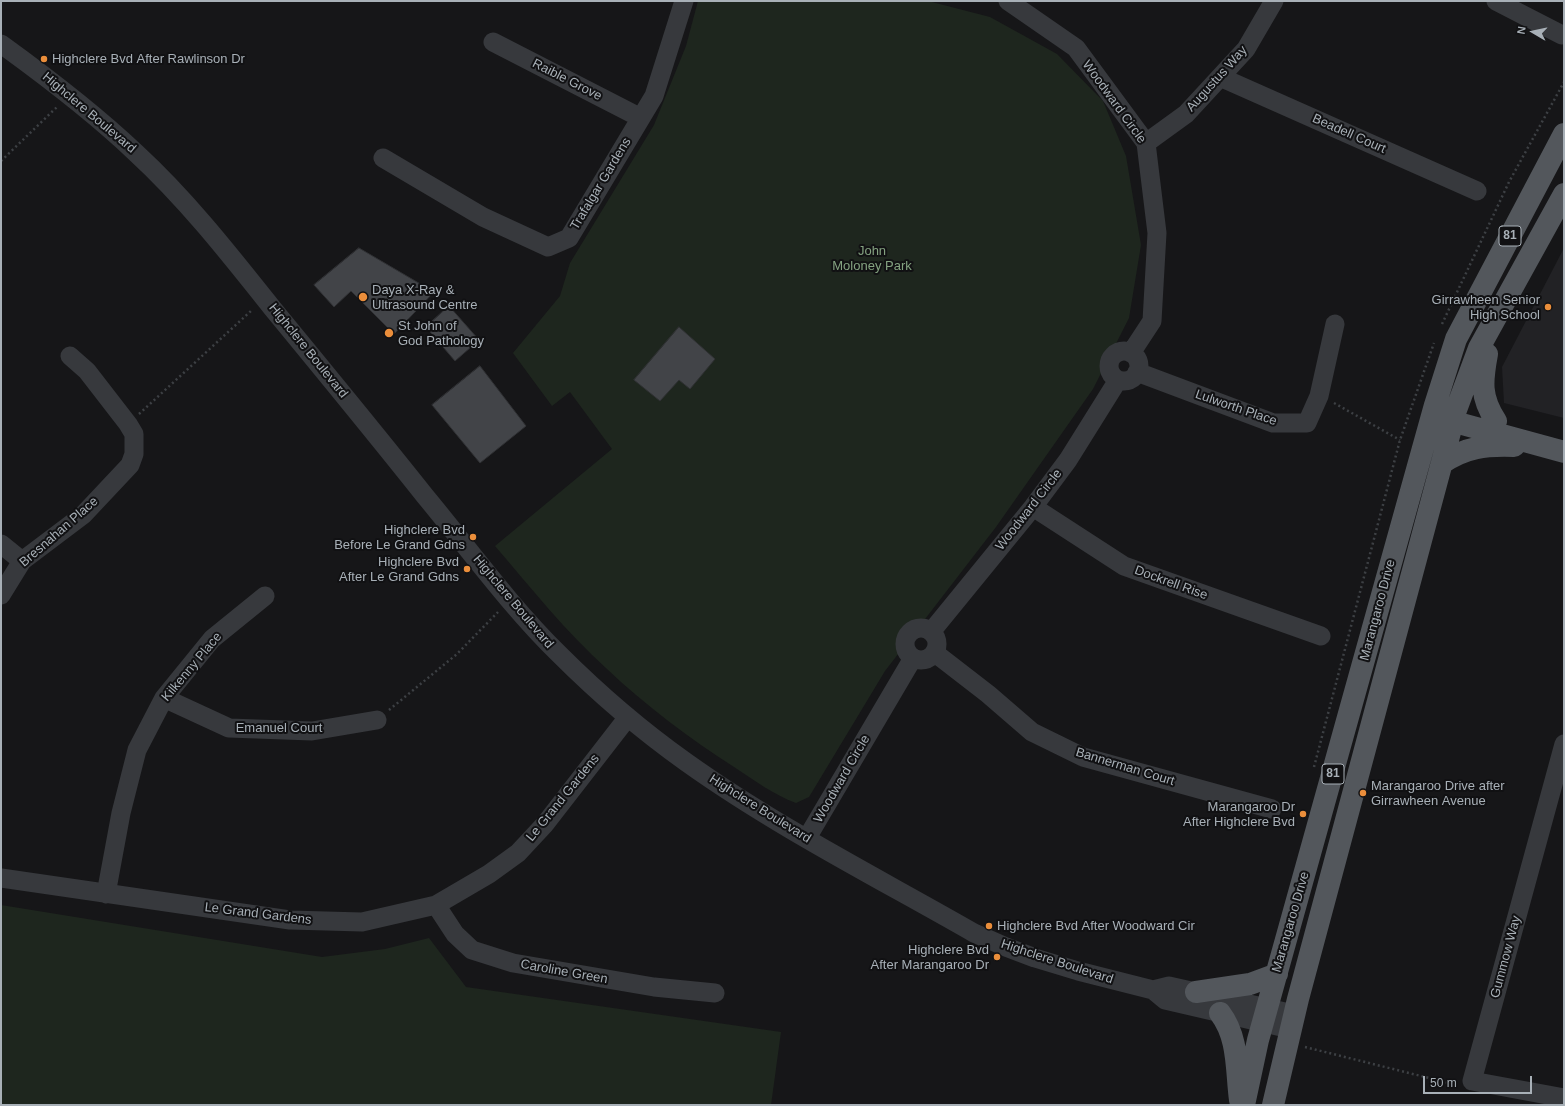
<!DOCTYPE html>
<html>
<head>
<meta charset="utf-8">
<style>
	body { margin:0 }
	#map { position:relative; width:1565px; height:1106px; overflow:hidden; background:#161618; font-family:Helvetica,sans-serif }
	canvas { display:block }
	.frame { position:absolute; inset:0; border:2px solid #a8b0b7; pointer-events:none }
	.north { position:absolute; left:1513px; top:12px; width:40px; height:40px; -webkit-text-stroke:3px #111113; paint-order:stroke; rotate:279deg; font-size:11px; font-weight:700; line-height:16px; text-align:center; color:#a8b0b7 }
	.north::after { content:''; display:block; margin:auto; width:14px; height:18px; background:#a8b0b7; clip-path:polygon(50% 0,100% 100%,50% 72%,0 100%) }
	.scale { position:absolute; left:1423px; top:1076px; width:109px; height:18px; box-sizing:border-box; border:2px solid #a8b0b7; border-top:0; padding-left:5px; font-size:12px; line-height:14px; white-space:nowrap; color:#a8b0b7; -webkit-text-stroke:3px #111113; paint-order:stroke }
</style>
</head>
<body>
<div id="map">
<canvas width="1565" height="1106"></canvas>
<div class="frame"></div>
<div class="north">N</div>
<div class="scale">50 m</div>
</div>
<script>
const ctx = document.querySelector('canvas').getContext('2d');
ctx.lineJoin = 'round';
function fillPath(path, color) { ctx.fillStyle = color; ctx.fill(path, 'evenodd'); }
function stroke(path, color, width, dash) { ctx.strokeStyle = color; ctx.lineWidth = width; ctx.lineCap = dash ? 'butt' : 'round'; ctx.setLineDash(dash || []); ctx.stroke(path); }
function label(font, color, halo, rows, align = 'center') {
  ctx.font = font + ' Helvetica,sans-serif'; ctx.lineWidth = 4; ctx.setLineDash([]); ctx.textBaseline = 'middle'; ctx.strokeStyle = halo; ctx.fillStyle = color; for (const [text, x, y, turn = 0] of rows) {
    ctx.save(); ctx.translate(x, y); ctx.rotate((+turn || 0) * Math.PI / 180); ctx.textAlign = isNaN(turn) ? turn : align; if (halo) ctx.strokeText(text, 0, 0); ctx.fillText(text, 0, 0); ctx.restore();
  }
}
fillPath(new Path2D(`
	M1564 248V418L1504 403 1502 367Z`), '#222225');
fillPath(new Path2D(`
	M698 1H928L990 17 1057 54 1103 101 1126 156 1141 245 1129 318 1093 389 996 527 885 671 809 797 796 803C774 795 754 780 734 767 689 738 646 706 607 669 566 632 531 588 495 546L612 449 570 392 552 406 513 353 560 296 570 263 654 125 686 46Z
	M1 905 322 957 385 949 429 938 466 987 781 1032 771 1105H1Z`), '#1e261e');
const building = new Path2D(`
	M359 248 434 292 394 334 351 291 334 307 314 285Z
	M449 306 479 340 455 361 426 327Z
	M679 327 715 359 690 389 679 380 660 401 634 380Z
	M480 366 526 426 480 463 432 405Z`);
fillPath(building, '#424448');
stroke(building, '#303134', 1);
stroke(new Path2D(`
	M1 161 57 107
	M1442 324 1509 182 1564 82
	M1334 403 1400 440
	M139 414 252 310
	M389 710 457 654 498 612
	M1314 767 1400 440 1434 343
	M1305 1047 1449 1083 1456 1082`), '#3d4044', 2.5, [2, 3]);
stroke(new Path2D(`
	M1008 1 1076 48 1146 143 1157 233 1152 321 1131 353
	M1496 1 1562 35
	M493 42 641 118
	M1 44C48 78 94 113 136 153 187 200 230 255 273 309 324 371 375 433 425 496 469 549 510 606 559 654 598 693 641 730 686 762 777 827 878 878 974 933L1006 947 1035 958 1078 971 1153 990 1165 1000 1290 1029
	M1220 77 1477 191
	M1146 143 1186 114 1246 49 1274 1
	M383 158 483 217 548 247 569 238 654 96 684 1
	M1109 366a15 15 0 1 1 30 0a15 15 0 1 1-30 0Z
	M1137 372 1273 423H1307L1319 396 1335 324
	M1033 507 1124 566 1321 636
	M1 544 22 561
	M1 595 22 561 83 515 130 465 134 454V434L128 424 87 371 70 356
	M905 644a16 16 0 1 1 32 0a16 16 0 1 1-32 0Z
	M931 632 1033 507 1068 460 1118 380
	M935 653 988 694 1032 732 1083 757 1272 809
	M164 698 229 728 312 731 377 720
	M1564 744 1472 1081 1564 1098
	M807 838 913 658
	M1 878 290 920 362 922 436 905 489 874 518 853 545 824 628 717
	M106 894 121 813 137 750 164 698 212 639 265 596
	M436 905 455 934 472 950 513 963 654 987 715 993
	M1153 990 1169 986 1294 1014`), '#37393d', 19);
stroke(new Path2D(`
	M1487 354C1482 381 1480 397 1496 421
	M1440 418 1564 452
	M1442 463C1466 447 1485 445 1514 446
	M1196 992 1250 984 1277 974
	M1220 1013C1239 1038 1236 1070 1240 1100
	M1244 1105 1258 1040 1435 405 1456 339 1564 134
	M1273 1105 1298 999 1456 410 1479 348 1564 194`), '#53575c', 22);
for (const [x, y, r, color] of [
	[44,59,4,"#eb8e3b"],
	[363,297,5,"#eb8e3b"],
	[1548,307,4,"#eb8e3b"],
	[389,333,5,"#eb8e3b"],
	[473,537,4,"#eb8e3b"],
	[467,569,4,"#eb8e3b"],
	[1363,793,4,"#eb8e3b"],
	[1303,814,4,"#eb8e3b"],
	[989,926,4,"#eb8e3b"],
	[997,957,4,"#eb8e3b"]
]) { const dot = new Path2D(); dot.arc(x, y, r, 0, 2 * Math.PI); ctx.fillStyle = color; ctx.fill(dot); stroke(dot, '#111113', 1.5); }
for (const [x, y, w] of [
	[1510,236,22],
	[1333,774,22]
]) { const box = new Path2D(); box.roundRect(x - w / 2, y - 10, w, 20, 3); ctx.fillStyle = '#111113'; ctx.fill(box); stroke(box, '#a8b0b7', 1); }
label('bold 12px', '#a8b0b7', null, [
	["81",1510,236],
	["81",1333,774]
]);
label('13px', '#a8b0b7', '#111113', [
	["Highclere Bvd After Rawlinson Dr",52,59],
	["Daya X-Ray &",372,290],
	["Ultrasound Centre",372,305],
	["Girrawheen Senior",1540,300,"right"],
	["High School",1540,315,"right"],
	["St John of",398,326],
	["God Pathology",398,341],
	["Highclere Bvd",465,530,"right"],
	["Before Le Grand Gdns",465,545,"right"],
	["Highclere Bvd",459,562,"right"],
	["After Le Grand Gdns",459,577,"right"],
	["Marangaroo Drive after",1371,786],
	["Girrawheen Avenue",1371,801],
	["Marangaroo Dr",1295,807,"right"],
	["After Highclere Bvd",1295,822,"right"],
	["Highclere Bvd After Woodward Cir",997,926],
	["Highclere Bvd",989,950,"right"],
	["After Marangaroo Dr",989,965,"right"]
], 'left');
label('13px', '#a8b0b7', '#111113', [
	["Augustus Way",1217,79,-48],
	["Raible Grove",567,80,27],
	["Woodward Circle",1114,102,54],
	["Highclere Boulevard",89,113,40],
	["Beadell Court",1349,134,24],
	["Trafalgar Gardens",601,184,-59],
	["Highclere Boulevard",308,351,51],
	["Lulworth Place",1236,408,19],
	["Woodward Circle",1029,510,-52],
	["Bresnahan Place",59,532,-41],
	["Dockrell Rise",1171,583,20],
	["Highclere Boulevard",513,602,50],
	["Marangaroo Drive",1378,610,-75],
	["Kilkenny Place",192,667,-50],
	["Emanuel Court",279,728],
	["Bannerman Court",1125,767,17],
	["Woodward Circle",842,779,-60],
	["Le Grand Gardens",563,798,-51],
	["Highclere Boulevard",760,809,32],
	["Le Grand Gardens",258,914,7],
	["Marangaroo Drive",1291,922,-74],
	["Gummow Way",1506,957,-75],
	["Highclere Boulevard",1057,962,18],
	["Caroline Green",564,972,10]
]);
label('13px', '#84a280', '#111113', [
	["John",872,251],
	["Moloney Park",872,266]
]);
</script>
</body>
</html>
